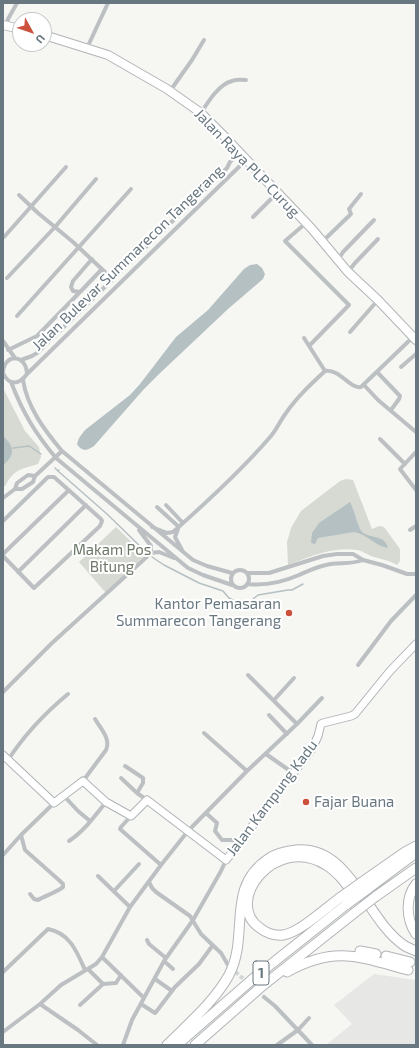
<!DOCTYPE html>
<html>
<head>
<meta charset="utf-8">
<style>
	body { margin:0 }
	#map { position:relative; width:419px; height:1048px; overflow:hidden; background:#f6f6f3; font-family:"Exo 2",sans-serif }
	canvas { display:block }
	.frame { position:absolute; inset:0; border:4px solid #697880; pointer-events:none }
	.north { position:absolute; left:12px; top:12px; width:40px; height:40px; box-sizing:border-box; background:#fff; border:1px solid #c3c9cc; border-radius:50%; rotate:130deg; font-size:11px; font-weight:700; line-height:16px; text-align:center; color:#697880 }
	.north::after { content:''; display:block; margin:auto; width:14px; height:18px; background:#cc513d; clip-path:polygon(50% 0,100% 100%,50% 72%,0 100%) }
</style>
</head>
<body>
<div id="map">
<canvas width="419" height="1048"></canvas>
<div class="frame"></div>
<div class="north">U</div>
</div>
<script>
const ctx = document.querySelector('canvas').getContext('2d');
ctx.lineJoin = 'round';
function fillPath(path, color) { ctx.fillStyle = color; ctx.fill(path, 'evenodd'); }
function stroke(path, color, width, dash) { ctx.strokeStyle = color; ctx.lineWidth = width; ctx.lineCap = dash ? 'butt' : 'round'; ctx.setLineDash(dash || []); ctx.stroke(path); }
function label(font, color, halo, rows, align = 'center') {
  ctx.font = font + ' "Exo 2",sans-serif'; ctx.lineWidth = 4; ctx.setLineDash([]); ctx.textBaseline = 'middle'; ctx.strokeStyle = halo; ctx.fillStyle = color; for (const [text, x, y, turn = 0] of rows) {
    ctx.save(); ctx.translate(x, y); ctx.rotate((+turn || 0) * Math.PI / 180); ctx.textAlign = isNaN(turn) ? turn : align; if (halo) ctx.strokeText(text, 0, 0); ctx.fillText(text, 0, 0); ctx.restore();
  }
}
fillPath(new Path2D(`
	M374 974 416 980V1045H326L352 1024 334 1005Z`), '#e7e7e6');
fillPath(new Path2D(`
	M3 388 25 431 39 447 41 457 38 464C27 468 17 468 10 478 7 481 7 485 3 488Z
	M346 479 353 480 372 529 379 526 384 527 400 549V561L397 565C388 560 384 560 374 557 368 555 363 551 357 550 333 546 309 557 288 565L287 542 291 528 301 511 340 481Z
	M116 527 145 555 106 593 79 562Z`), '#d6dad3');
fillPath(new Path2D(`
	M257 264 262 268 265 274 263 279 228 309 158 375 144 389 94 446C87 451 82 452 77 444L79 438 85 430 130 395 140 384 176 337 208 310 244 269 250 265Z
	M3 436C14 446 16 455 3 465Z
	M350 502C354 509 358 528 362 532 370 539 385 534 388 548 375 546 367 534 354 532L318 538 315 544 311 543 312 533 319 523Z`), '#b5c0c3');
stroke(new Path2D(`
	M13 448 29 446 41 454
	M55 468 58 471 59 470
	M58 471 107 514 147 553
	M152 557 164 565 199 583 223 591 229 598 237 602
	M252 600 258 595 288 590H292L303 584`), '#b5c0c3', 1.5);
stroke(new Path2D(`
	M231 968 264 997`), '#d3d6d6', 4, [4, 2]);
const secondary = new Path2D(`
	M3 755 54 803 83 781 106 802 131 816 147 800 226 860 312 749 318 736 321 724 323 723 351 716 355 714 390 671 416 644`);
const primary = new Path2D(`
	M3 25 20 29
	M44 35 108 55 167 89 201 113 223 135 312 229 348 272 378 300 416 340`);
const highway = new Path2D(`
	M362 882 405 852 416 846
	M416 884C405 898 406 919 416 934
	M369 888 416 853
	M341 897C327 907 299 933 283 935 275 936 266 933 260 928 223 903 274 833 326 865 338 872 347 885 355 896
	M375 897 416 868
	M360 951 376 954
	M386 956 410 962
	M287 972C335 945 360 957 408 970
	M167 1045C189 1023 214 1002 229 975 250 935 225 888 268 859 276 853 287 851 296 850 351 845 366 921 405 946 408 948 412 949 416 951
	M177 1045 255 977 347 904
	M195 1045 261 987 353 914`);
stroke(secondary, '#aeb4b7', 9);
stroke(primary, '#b0b5b7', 10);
stroke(highway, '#b2b5b8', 11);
stroke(new Path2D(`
	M7 25 8 19 17 3
	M87 48 108 3
	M170 91 192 60 204 40
	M201 113C208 102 219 84 232 81 237 79 241 80 246 80
	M19 195 38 213 73 242 105 272
	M253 217 274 196 279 195
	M306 223 285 241 349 305 309 346
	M4 237 66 167
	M323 241 351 214 349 209 361 194
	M92 259 73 281 71 287 73 291 80 292 82 290 102 269
	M338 260 343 252 374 220
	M348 272 355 263 378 239
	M7 278 55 227 96 179
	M17 316 131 189
	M350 332 378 300
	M304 338 325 371
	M3 341 15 358
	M8 350 37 336 80 292
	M21 360 32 356 37 353 227 168 230 162 240 152
	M401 367 416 354
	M3 372C4 354 26 353 27 374
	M377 372 400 396 399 399 391 410
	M3 373C9 386 19 385 27 374L246 160
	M23 380C27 407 45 431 62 451L193 560 207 566 232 573
	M11 382C23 413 35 433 56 458L188 568 203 575 232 585
	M364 385 378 400 416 432
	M380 439 405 464
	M416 452 400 469 416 490
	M15 489 17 483 28 475 35 476
	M3 498 15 489H22L33 482 35 476 62 451
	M166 505 183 523
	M157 507 179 527
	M3 521 48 477H54L101 519 102 521 100 526 34 588 3 556
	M152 527 167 533 173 532C207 502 241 471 271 436 277 429 280 421 286 413 297 397 311 384 325 371 341 369 349 389 361 387L413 337
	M178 529 175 537 182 550
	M139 530 151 546V553
	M410 530 416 526
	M3 554 69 490
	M231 579a9 9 0 1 1 18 0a9 9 0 1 1-18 0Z
	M18 572 86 505
	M247 573H269L323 556 337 554H353L363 560 382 565 407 574H416
	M247 584C265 586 283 582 299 575 308 571 316 567 326 565 339 562 350 565 363 560
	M358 665 391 621 416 595
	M248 675 297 724
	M3 692 52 643 151 553 159 552 174 558
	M274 700 294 678
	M269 715 287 734
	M204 733 247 771
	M266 754 293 773
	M8 760C25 734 45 713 68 694
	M125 766 143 778V783L137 793 147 800
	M121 778 137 793
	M83 781 106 750C111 739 101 729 95 719
	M64 796 78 811 90 821
	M206 813 217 823 215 831 222 840H232L238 843
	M131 816 121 827 120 829 161 865
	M69 841C84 831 95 816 106 802
	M3 855 21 835
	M98 876 130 907
	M149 882 152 888 156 892 190 916 201 934 221 953 228 965
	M114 891 139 864
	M30 894 34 899 38 900C45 896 59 891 63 887V884L60 881 25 850 21 835 54 803
	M147 940 149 944 166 958
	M102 957 144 998
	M164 961 173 969
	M88 969 103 984
	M3 972 48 929C70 933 77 952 85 970
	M155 979 172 991
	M264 997 275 1006 312 1045
	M40 1004 78 1030 97 1045
	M141 1004 155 1013 156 1012 175 987 199 964 213 945
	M80 1005 103 984 116 983 121 975
	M3 1032 40 1004 61 985 96 964 102 957 130 907 161 865 188 831 247 771 297 724 322 698
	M123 1045 132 1020 164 961 193 920 221 871 226 860
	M277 1045 298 1030 309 1018`), '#bcc0c2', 4);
stroke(secondary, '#fff', 7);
stroke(primary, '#fff', 8);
stroke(highway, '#fff', 9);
const highwayBridge = new Path2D(`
	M341 897 362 882
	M347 904 369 888
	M353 914 375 897`);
stroke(highwayBridge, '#b2b5b8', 11, []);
stroke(highwayBridge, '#fff', 9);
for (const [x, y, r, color] of [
	[289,613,4,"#cc513d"],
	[306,802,4,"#cc513d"]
]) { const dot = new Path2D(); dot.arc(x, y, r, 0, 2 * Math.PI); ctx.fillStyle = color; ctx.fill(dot); stroke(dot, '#fff', 1.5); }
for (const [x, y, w] of [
	[261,973,16]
]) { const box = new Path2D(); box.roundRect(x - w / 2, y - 12, w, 24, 3); ctx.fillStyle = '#fff'; ctx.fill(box); stroke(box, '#697880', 1); }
label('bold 14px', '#697880', null, [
	["1",261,973]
]);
label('15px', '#697880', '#fff', [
	["Jalan Raya PLP Curug",247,163,46],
	["Jalan Bulevar Summarecon Tangerang",128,258,-44],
	["Jalan Kampung Kadu",272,798,-53]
]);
label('15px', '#6c7867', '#fff', [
	["Makam Pos",112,550],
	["Bitung",112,567]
]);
label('15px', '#697880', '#fff', [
	["Kantor Pemasaran",281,604],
	["Summarecon Tangerang",281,621],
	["Fajar Buana",314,802,"left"]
], 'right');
</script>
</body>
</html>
